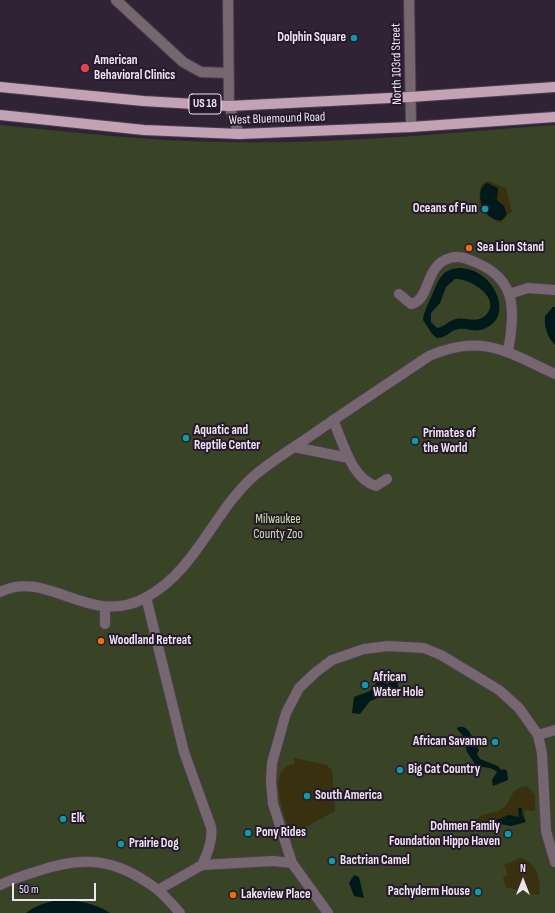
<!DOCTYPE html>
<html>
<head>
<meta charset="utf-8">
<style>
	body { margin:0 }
	#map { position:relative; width:555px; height:913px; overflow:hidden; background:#302336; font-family:"Sofia Sans Condensed",sans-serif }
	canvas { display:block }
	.north { position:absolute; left:503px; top:861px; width:40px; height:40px; -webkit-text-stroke:3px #26192c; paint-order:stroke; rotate:0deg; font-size:11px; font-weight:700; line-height:16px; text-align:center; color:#ede5f2 }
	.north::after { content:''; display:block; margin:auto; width:14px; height:18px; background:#ede5f2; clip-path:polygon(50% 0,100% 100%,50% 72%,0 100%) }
	.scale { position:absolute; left:12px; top:883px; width:84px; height:18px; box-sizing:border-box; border:2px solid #ede5f2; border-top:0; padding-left:5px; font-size:12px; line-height:14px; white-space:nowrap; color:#ede5f2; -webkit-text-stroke:3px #26192c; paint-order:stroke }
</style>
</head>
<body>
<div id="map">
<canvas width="555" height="913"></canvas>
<div class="north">N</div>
<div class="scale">50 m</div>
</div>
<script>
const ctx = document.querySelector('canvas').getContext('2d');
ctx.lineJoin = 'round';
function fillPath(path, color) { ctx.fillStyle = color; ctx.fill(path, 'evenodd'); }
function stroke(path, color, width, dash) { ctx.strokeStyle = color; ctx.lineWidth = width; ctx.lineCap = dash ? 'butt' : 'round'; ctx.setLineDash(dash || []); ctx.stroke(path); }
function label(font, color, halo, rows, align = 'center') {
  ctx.font = font + ' "Sofia Sans Condensed",sans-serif'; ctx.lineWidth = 4; ctx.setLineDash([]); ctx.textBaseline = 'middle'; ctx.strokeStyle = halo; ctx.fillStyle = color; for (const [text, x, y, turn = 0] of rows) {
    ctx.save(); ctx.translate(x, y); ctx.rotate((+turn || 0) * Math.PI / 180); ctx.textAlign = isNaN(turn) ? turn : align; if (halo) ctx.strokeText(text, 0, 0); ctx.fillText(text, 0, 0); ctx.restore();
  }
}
fillPath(new Path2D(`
	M0 125C73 132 146 141 220 142 332 145 444 133 555 125V913H0Z`), '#394325');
fillPath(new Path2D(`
	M488 181 506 188 512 212 509 213 510 215 507 213 506 217 500 223 479 210 480 189 482 184Z
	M294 758 327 765 332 771 335 811 304 828 299 827 297 835C284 830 275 787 280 775 282 768 288 765 294 764Z
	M527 786 535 795V811L526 810 524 812 526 822 511 826 501 824 494 827 475 824C478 812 490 815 500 810 513 804 507 788 527 786Z
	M520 858C536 862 542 880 539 895H536L506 887 503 878 508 875 504 865Z`), '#38300f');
fillPath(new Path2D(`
	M487 183 498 188 497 200 504 206 507 214 502 220C486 224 471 192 487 183Z
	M458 268C466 268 474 270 481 275 498 286 510 317 486 328 473 334 469 327 459 329 450 330 447 338 437 338L432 334 423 320C424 310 429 303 433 293 439 280 441 270 458 268ZM455 279C470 278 502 298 486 315 477 324 466 317 456 319 449 320 445 327 437 328L431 322V313L440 303 446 287Z
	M553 307H555V345C547 337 544 326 545 316Z
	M380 678 387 684 392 682H398V690L370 701 360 714 352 713 354 697 370 691Z
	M458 727H464L469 731 479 750 477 754 480 759 498 766 501 770 504 769 507 771 508 780 493 786 492 780 497 772C491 767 485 767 477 767L467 752 463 736 457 729Z
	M518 808H522V814L526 822 511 826 501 824 494 827 485 826 488 821 491 822 509 815 519 817Z
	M354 875 359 877 364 898 354 896 349 883Z
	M59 900C77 900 95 903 110 913H26C36 905 47 902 59 900Z`), '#001a1b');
const minor = new Path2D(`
	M116 0 183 62 201 72 229 73
	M228 0 229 106 239 134
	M409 0 411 127
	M399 294 411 304C431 300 424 265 450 258 459 255 468 259 477 263 518 280 515 314 508 351
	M509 294 528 288 555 290
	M333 420C343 442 351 478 376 486L387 479
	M294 447 349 458
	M0 592C49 568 88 628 145 598 196 571 213 512 255 475 272 461 291 449 309 437 349 409 389 383 429 356 483 333 507 352 555 374
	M146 597 184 752 211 827C213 840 208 853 202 865
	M105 607V624
	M538 735 555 730
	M0 885C12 879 25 875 38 871 84 856 114 858 154 887 164 894 172 904 180 913
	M158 890 202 865 273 861 292 863
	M328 913 292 863 273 804 271 782 272 763 286 713 299 688 316 672 332 660 364 649 388 646 424 648 441 655 499 690 519 708 538 735 542 753 546 831 555 862`);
const major = new Path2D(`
	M0 87 143 101 229 106 410 97 555 87
	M0 115 144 130 239 134 411 127 555 117`);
stroke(minor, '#4a3e50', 12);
stroke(major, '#4a3e50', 12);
stroke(minor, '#76666f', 10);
stroke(major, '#c4a2b6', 10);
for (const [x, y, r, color] of [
	[354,38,4,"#0f9aa8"],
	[85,68,5,"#e0444e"],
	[485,209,4,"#0f9aa8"],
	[469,248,4,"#e8710a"],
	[186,438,4,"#0f9aa8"],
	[415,441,4,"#0f9aa8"],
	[101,641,4,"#e8710a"],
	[365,685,4,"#0f9aa8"],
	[495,742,4,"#0f9aa8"],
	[400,770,4,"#0f9aa8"],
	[307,796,4,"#0f9aa8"],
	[63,819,4,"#0f9aa8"],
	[248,833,4,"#0f9aa8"],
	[508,834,4,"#0f9aa8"],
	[121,844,4,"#0f9aa8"],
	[332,861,4,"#0f9aa8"],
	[478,892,4,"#0f9aa8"],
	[233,895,4,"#e8710a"]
]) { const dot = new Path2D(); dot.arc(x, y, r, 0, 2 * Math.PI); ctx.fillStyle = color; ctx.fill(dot); stroke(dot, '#26192c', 1.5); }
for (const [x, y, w] of [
	[205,104,32]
]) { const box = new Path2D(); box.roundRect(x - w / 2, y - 10, w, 20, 3); ctx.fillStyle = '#26192c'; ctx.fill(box); stroke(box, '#ede5f2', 1); }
label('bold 12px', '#ede5f2', null, [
	["US 18",205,104]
]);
label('bold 13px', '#ede5f2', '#26192c', [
	["Dolphin Square",346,38,"right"],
	["American",94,61],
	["Behavioral Clinics",94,76],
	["Oceans of Fun",477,209,"right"],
	["Sea Lion Stand",477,248],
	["Aquatic and",194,431],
	["Reptile Center",194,446],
	["Primates of",423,434],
	["the World",423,449],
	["Woodland Retreat",109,641],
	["African",373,678],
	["Water Hole",373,693],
	["African Savanna",487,742,"right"],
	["Big Cat Country",408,770],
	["South America",315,796],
	["Elk",71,819],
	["Dohmen Family",500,827,"right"],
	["Foundation Hippo Haven",500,842,"right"],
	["Pony Rides",256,833],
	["Prairie Dog",129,844],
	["Bactrian Camel",340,861],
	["Pachyderm House",470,892,"right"],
	["Lakeview Place",241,895]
], 'left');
label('13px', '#ede5f2', '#26192c', [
	["North 103rd Street",397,64,-91],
	["West Bluemound Road",277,119,-2]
]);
label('13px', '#c9e0a1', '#26192c', [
	["Milwaukee",278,520],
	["County Zoo",278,535]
]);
</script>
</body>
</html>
